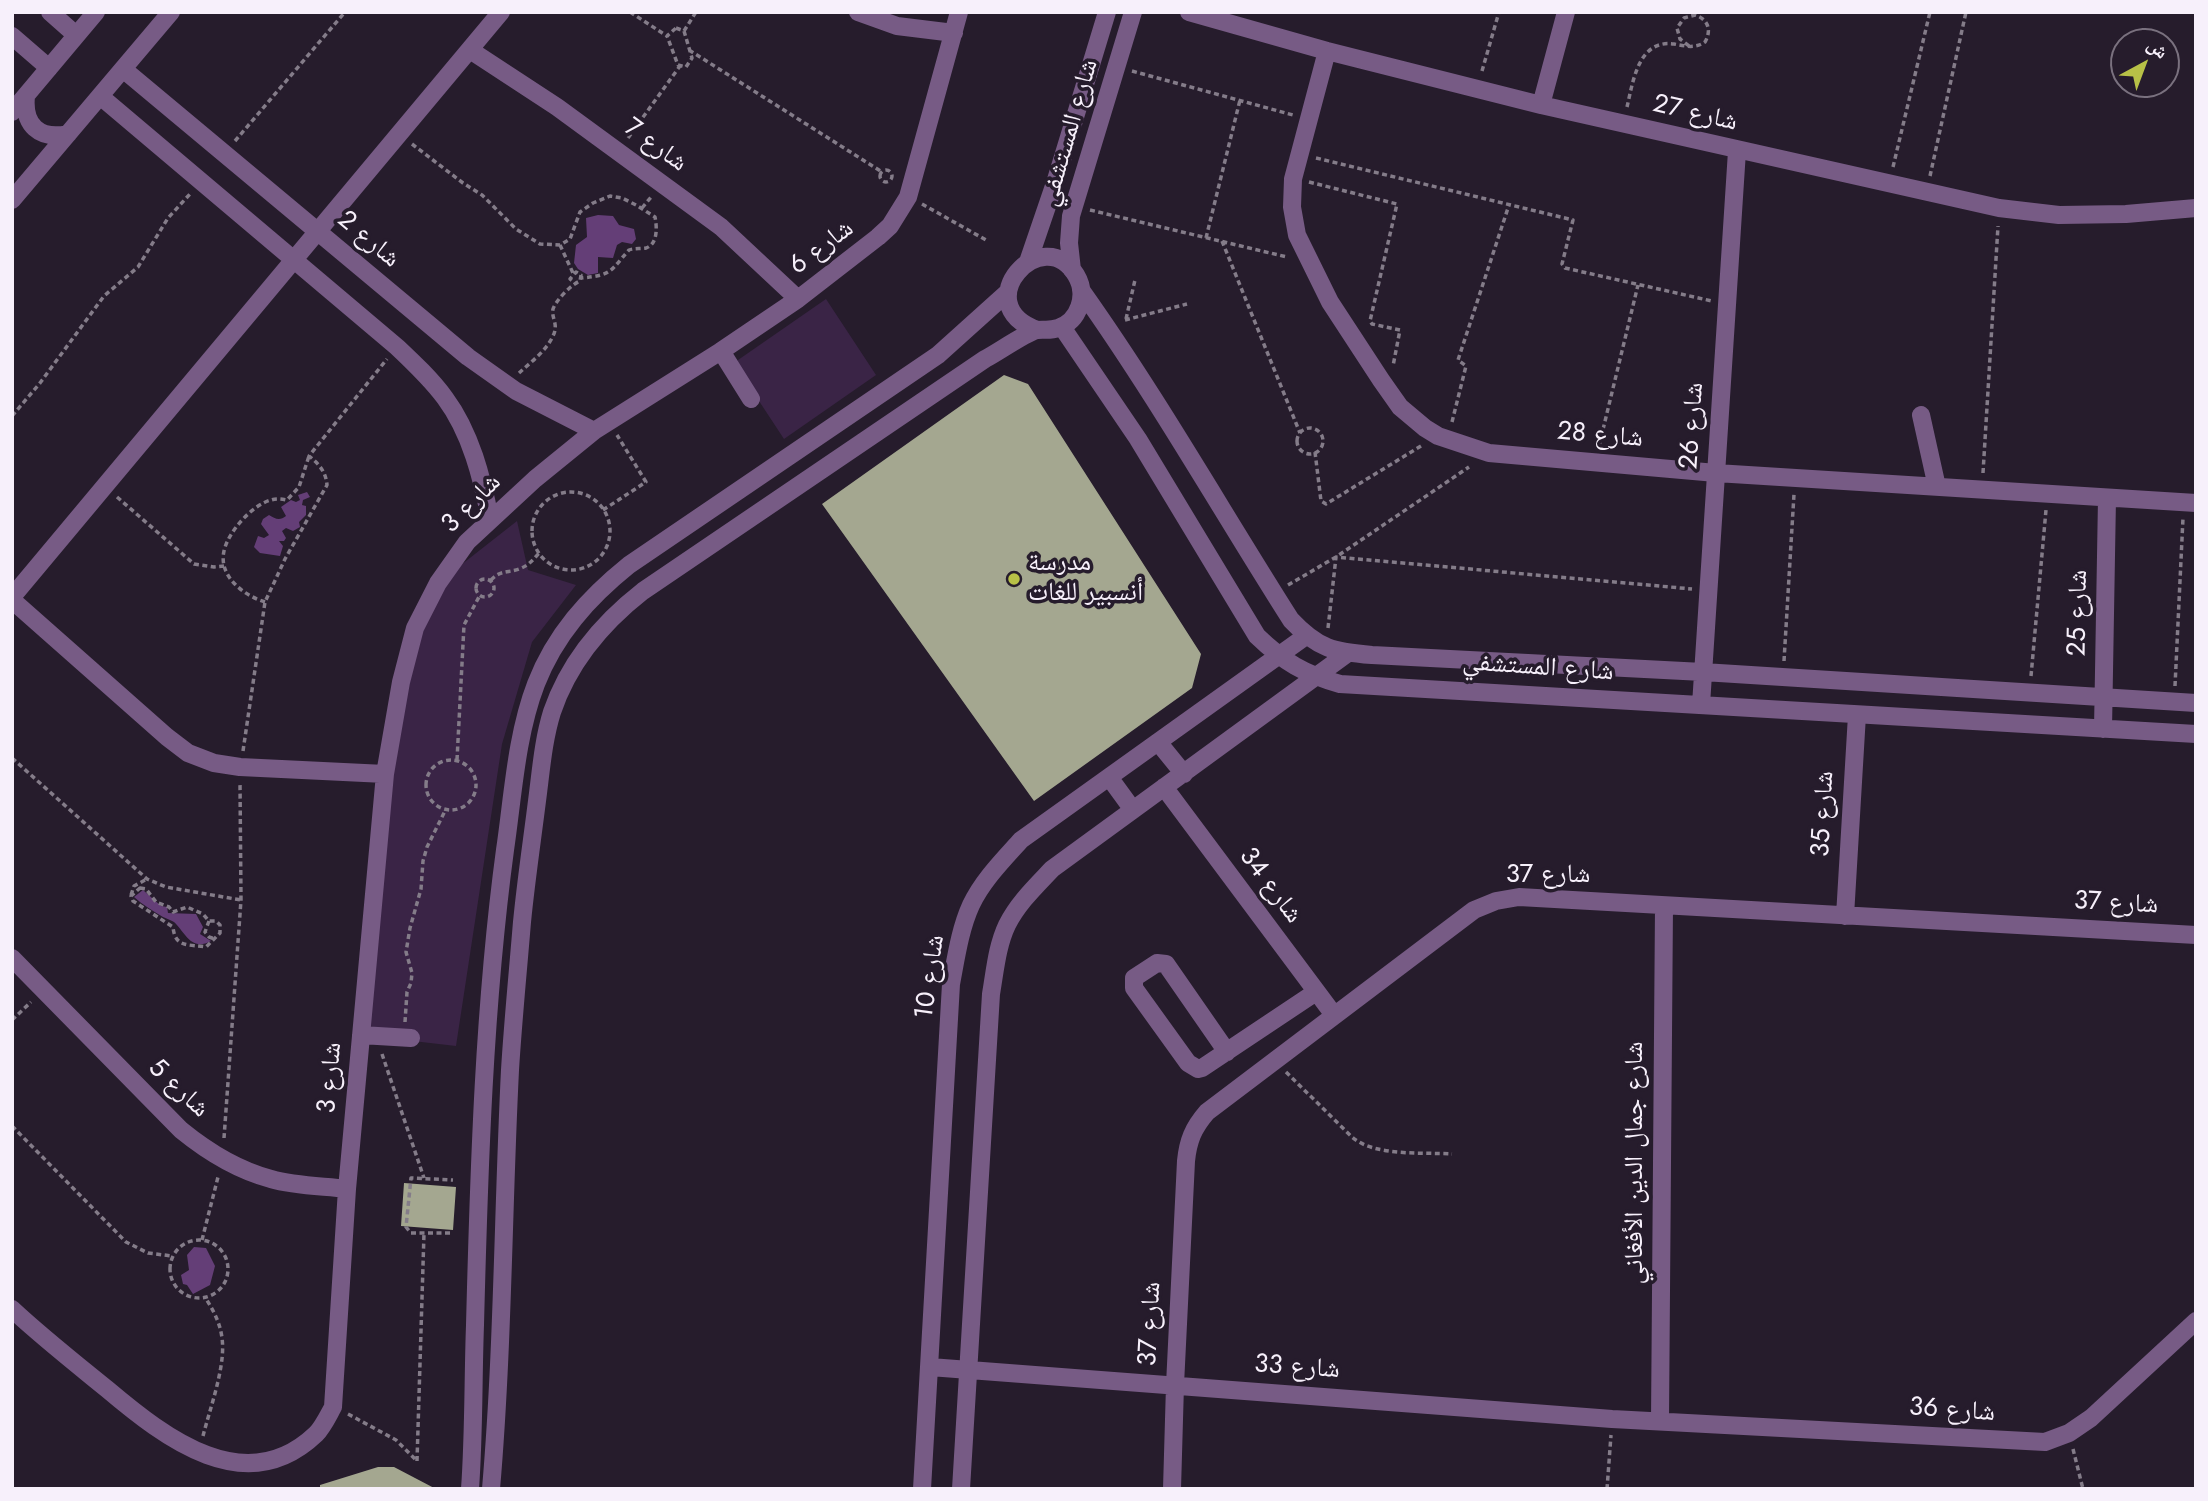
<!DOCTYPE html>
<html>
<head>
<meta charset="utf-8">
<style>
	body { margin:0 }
	#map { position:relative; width:2208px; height:1501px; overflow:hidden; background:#261c2c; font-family:Jost,"Noto Naskh Arabic",sans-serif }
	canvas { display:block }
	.frame { position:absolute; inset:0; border:14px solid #f7f0fb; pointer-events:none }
	.north { position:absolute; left:2110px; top:28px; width:70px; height:70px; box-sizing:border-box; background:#261c2c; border:2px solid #7a717f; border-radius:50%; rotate:41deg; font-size:19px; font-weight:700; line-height:28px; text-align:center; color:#f7f0fb }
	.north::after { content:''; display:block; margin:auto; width:24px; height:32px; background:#b8c147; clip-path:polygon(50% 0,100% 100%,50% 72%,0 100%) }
</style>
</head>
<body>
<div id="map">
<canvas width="2208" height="1501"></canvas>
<div class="frame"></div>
<div class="north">ش</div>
</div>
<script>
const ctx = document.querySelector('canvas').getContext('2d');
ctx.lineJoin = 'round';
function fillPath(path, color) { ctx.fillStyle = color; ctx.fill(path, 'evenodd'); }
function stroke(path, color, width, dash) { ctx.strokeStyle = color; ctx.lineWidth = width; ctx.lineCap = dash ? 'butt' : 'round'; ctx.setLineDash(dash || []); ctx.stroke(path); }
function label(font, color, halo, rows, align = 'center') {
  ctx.font = font + ' Jost,"Noto Naskh Arabic",sans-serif'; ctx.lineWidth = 7; ctx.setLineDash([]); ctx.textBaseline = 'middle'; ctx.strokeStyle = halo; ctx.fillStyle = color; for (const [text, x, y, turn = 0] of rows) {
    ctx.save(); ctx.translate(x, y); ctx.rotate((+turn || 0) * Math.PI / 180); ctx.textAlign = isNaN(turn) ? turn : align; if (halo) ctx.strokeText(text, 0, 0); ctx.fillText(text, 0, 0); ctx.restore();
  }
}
fillPath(new Path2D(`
	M826 299 876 375 784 439 736 366 738 360Z
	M517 521 528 570 576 585 532 642 502 744 456 1046 361 1035 401 682 438 583Z`), '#3a2446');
fillPath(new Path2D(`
	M598 215 613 216 619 225 634 229 636 239 632 244 622 242 617 245 613 258 598 257V273L588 275 578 269 574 263 576 245 587 237 586 218Z
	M307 492 310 497 303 500 302 505 306 506V515L299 522 300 527 293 531 286 528 282 531 286 538 284 541H279L283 546 280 556 260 553 254 547 258 536 264 538 269 535 261 524 263 519 269 515C275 519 280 521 286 516L281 507 291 500 296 502 300 500 298 495Z
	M143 890 161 906 167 907 168 913 196 914 203 927 200 934 211 941C191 952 185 932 174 922 171 920 167 919 163 917 153 911 143 905 134 897Z
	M194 1247 206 1248 215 1266 210 1285 193 1294 187 1285 183 1284 181 1275 189 1270 187 1255Z`), '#643e77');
fillPath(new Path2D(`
	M1004 375 1028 384 1201 654 1192 688 1034 801 822 504Z
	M404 1183 456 1187 453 1230 401 1226Z
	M378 1467H394L436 1489H320V1485Z`), '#a4a790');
stroke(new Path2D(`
	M630 12 667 36
	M676 28 684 31 692 58 686 67 678 65 667 36Z
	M684 31 696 12
	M689 50 882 172
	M1132 71 1293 115
	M1482 71 1499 12
	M1627 107C1633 82 1638 39 1674 44 1685 46 1695 49 1705 42 1712 30 1708 19 1695 15L1684 18 1677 28 1680 39 1689 46
	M628 138 680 66
	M235 141 345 12
	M412 144 463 183 482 195 516 229 540 244 560 245 570 239 580 212 593 203 610 196 622 198 636 205 655 217C657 227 658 244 646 248 640 249 634 248 629 250 610 271 613 275 582 278
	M1316 158 1573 220 1562 264 1565 268 1712 301
	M1893 167 1930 12
	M880 176a6 6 0 1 1 12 0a6 6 0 1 1-12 0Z
	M1930 176 1966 12
	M1309 182 1397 204 1370 321 1372 324 1400 330 1393 366
	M922 204 986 240
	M642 208 652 196
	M1090 210 1287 257
	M1206 238 1240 100
	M1222 241 1300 433
	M560 245 573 273
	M1126 319 1135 280
	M1125 320 1187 304
	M519 373C531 362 546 351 553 336 559 324 551 318 553 309 556 300 572 284 580 281L581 275 576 272 570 279 575 283
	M12 416 40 383 104 296 138 267 168 218 190 194
	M1452 422 1466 366 1458 360 1509 205
	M1297 441a13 13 0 1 1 26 0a13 13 0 1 1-26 0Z
	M1599 446 1638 285
	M1315 452 1321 501 1326 504 1421 446
	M1983 473 1998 226
	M532 531a39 39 0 1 1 78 0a39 39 0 1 1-78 0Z
	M117 497 194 564 214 567 224 566
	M603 510 646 482 617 435
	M476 588a9 9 0 1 1 18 0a9 9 0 1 1-18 0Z
	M491 580C500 570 508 573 519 569 528 566 533 560 539 553
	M1288 585 1336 557 1469 467
	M265 602C245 596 218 577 224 551 228 532 252 505 271 500 277 498 282 499 287 500L299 487 309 456
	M1328 628 1336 557 1692 589
	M1784 661 1794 494
	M2031 676 2046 510
	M2175 686 2183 518
	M243 751 265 602 285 559 327 485C326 472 319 464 309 456L387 359
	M12 758 147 879 166 887 241 900
	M457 760 464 625 480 595
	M426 785a25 25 0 1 1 50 0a25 25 0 1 1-50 0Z
	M140 888 146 889 156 902 169 907 173 912 187 907 203 914 209 921H216L220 925V933L206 947C188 944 175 948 173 927L133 901 131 896Z
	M131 895 134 886 147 879
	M209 921 205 932 209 937 215 939
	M12 1020 31 1002
	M405 1022 407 992 411 983 412 973 406 952 410 928 421 889 423 861 427 847 446 809
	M382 1054 424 1178
	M1286 1072 1352 1137C1375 1157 1423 1152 1452 1154
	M12 1126 126 1242 148 1253 172 1256
	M224 1138 241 900 240 783
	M450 1233H411L406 1227 411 1178 453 1180
	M170 1269a29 29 0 1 1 58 0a29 29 0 1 1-58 0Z
	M202 1240 218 1177
	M348 1414 396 1440 416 1460
	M203 1436C210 1408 226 1366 222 1338 220 1322 213 1310 205 1297
	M2073 1449 2083 1489
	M417 1461 424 1233
	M1607 1489 1611 1435`), '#847c89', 3.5, [5, 3.5]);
stroke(new Path2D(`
	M50 12 76 35
	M858 12 897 26 954 33
	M1189 12 1327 51 1541 105 1999 208 2059 215 2126 214 2196 208
	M12 36 49 68
	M470 50 557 107 721 227 798 299
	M1327 51 1293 179 1292 207 1297 235 1330 302 1381 380 1400 407 1425 428 1438 436 1489 453 1716 473 2196 503
	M123 69 468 357 516 391 594 431
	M26 96C23 125 39 140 68 134
	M100 96 397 347C414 363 431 379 445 398 471 433 482 478 490 519
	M1541 105 1566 12
	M12 112 96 12
	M12 200 171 12
	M1028 262 1055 183 1107 12
	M1072 270 1069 243 1071 216 1133 12
	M1081 290C1157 397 1221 510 1291 620 1318 649 1334 652 1372 655L1703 672 2196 703
	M1062 327 1138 439 1257 636C1284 662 1304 674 1340 684L2196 734
	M721 351 751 399
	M1921 415 1937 487
	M12 597 501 12
	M12 600 167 737 188 753 214 763 240 767 385 774
	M1701 705 1737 151
	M2103 729 2107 498
	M1158 742 1184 774
	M1109 777 1133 810
	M1164 787 1334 1015
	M1845 916 1857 715
	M12 958 181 1130C208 1152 237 1170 271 1179 295 1186 322 1186 347 1189
	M361 1035 411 1038
	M1227 1052 1166 964 1157 963 1134 978V988L1188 1063 1198 1069 1202 1068 1316 992
	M12 1309C42 1337 75 1363 107 1389 165 1438 246 1501 316 1434 323 1427 328 1416 333 1407L347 1189 385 774 401 682 415 628 438 583 467 542 535 479 594 431 721 351 798 299 878 237 890 226 908 197 959 12
	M930 1367 1612 1419 2045 1442 2069 1433 2091 1418 2196 1321
	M1660 1421 1664 906
	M470 1489C474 1434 473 1379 475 1325 479 1168 484 1006 505 850 513 796 516 736 536 684 555 635 588 598 629 565L938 355 1008 292
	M491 1489C503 1350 503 1209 510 1070 513 1021 518 971 522 922 526 881 532 841 537 801 541 771 543 741 552 712 569 662 602 623 643 591L985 359C997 353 1025 333 1037 330 1044 329 1050 331 1058 328 1079 321 1088 295 1076 275 1043 220 966 304 1037 330
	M922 1489 951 984C956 958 960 929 971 905 983 880 1003 860 1021 840L1306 636
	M961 1489 991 994C995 971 997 946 1007 925 1018 903 1036 886 1052 869L1348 653
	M1172 1489 1175 1385 1186 1161C1188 1141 1193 1128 1207 1112L1474 910 1496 901 1519 897 2196 935`), '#775b85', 18);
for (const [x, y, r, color] of [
	[1014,579,7,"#b8c147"]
]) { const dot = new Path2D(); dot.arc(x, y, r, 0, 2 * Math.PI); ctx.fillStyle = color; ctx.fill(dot); stroke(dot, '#261c2c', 2.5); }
label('26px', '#f7f0fb', '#261c2c', [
	["شارع 27",1695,114,13],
	["شارع المستشفي",1070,133,-74],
	["شارع 7",655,146,36],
	["شارع 2",368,240,40],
	["شارع 6",822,248,-37],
	["شارع 26",1693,426,-86],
	["شارع 28",1600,436,5],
	["شارع 3",472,504,-45],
	["شارع 25",2079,613,-89],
	["شارع المستشفي",1538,668,4],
	["شارع 35",1824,814,-87],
	["شارع 37",1548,876],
	["شارع 34",1270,886,53],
	["شارع 37",2116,904,3],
	["شارع 10",931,977,-82],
	["شارع 3",331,1078,-85],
	["شارع 5",178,1089,43],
	["شارع جمال الدين الأفغاني",1636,1163,-90],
	["شارع 37",1151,1324,-87],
	["شارع 33",1297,1368,4],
	["شارع 36",1952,1411,4]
]);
label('26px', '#f7f0fb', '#261c2c', [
	["مدرسة",1028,564],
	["أنسبير للغات",1028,594]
], 'left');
</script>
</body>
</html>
